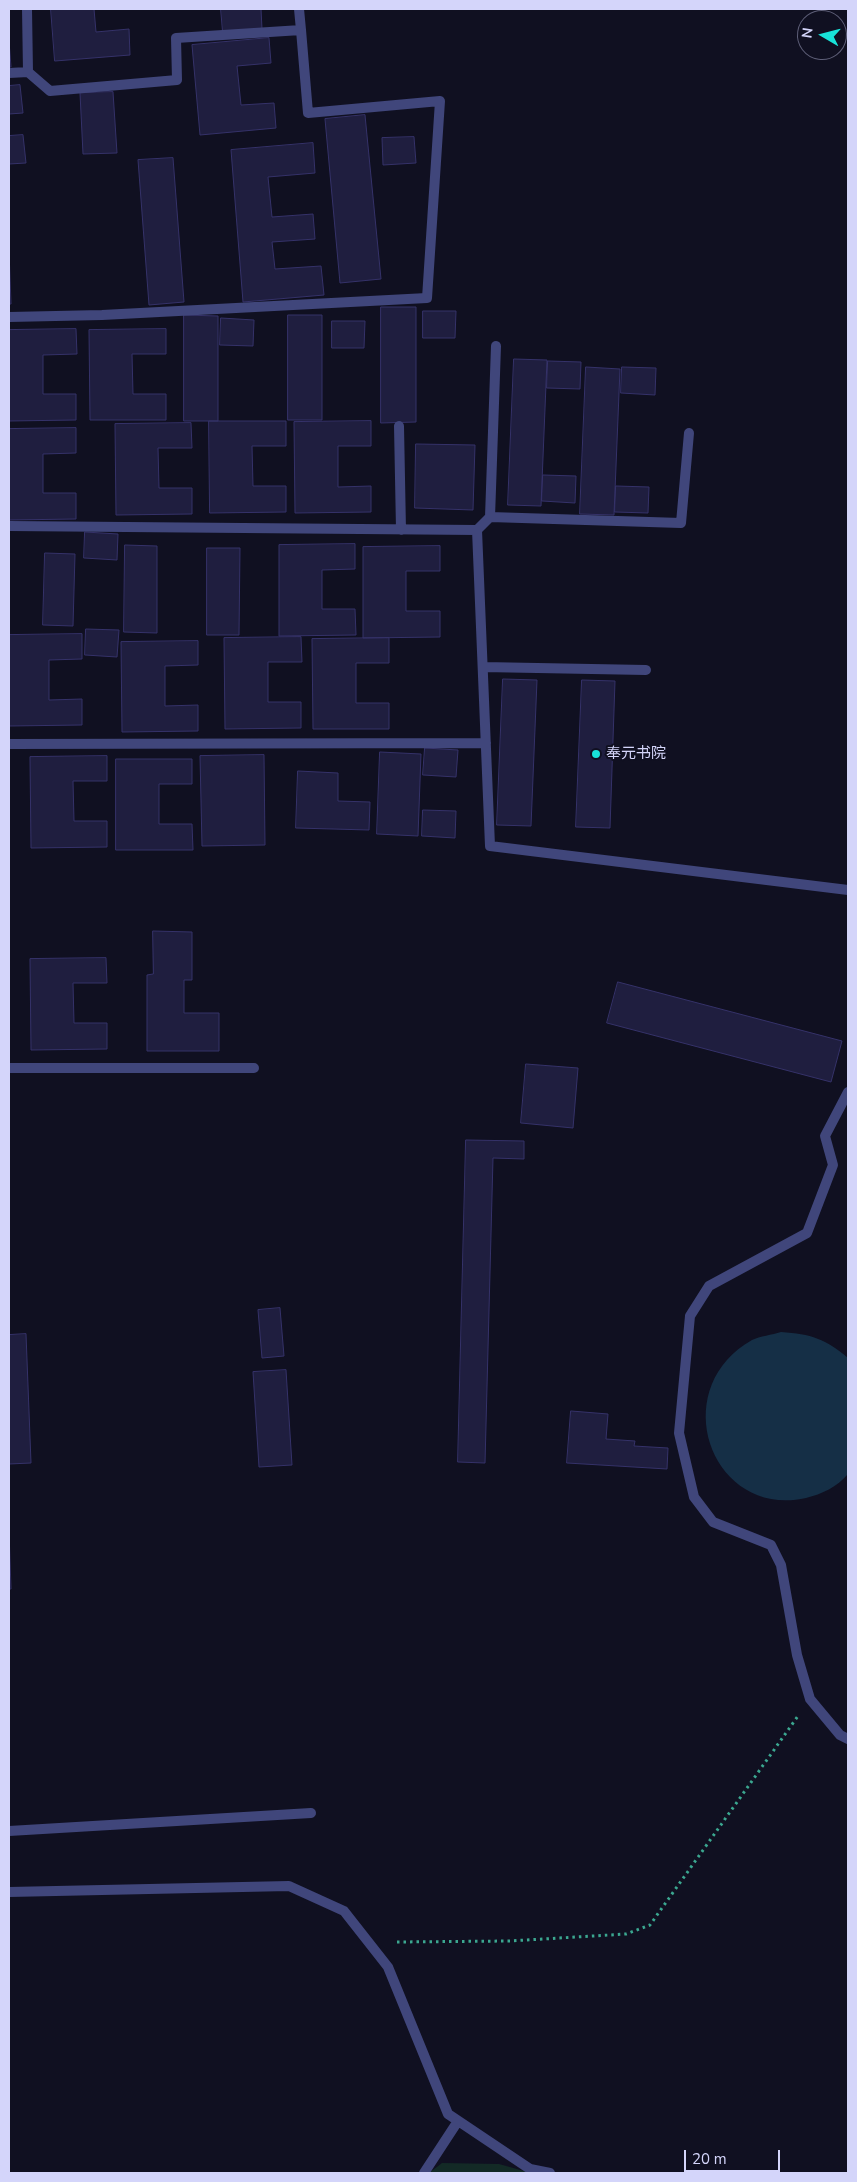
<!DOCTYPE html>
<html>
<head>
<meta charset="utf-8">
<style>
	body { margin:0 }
	#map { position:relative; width:857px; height:2182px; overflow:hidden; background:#101021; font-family:"Nunito Sans",sans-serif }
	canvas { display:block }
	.frame { position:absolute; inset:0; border:10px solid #d4d5fa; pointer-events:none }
	.north { position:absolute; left:797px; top:10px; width:50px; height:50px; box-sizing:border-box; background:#101021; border:1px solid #5e5f78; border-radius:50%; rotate:278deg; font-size:14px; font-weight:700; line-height:20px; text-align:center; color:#d4d5fa }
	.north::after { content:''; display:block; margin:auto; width:18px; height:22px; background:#18e2d8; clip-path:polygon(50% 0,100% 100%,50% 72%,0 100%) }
	.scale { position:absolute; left:684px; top:2150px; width:96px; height:22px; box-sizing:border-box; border:2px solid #d4d5fa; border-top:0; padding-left:6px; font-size:15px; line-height:18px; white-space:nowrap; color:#d4d5fa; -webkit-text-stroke:4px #101021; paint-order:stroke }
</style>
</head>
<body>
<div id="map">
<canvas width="857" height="2182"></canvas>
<div class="frame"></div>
<div class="north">N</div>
<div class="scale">20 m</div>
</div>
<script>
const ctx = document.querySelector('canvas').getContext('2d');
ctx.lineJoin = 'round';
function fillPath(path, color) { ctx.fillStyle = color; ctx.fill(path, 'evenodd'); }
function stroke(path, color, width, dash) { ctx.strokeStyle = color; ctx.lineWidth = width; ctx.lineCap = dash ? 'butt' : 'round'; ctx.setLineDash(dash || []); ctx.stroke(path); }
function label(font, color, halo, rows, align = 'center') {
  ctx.font = font + ' "Nunito Sans","Noto Sans SC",sans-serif'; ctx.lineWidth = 4; ctx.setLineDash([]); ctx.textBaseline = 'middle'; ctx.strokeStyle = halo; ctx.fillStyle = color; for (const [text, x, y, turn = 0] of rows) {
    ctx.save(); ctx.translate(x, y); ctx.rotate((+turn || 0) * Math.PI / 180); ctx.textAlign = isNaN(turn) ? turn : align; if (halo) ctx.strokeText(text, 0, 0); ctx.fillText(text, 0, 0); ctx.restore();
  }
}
fillPath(new Path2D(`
	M442 2163 499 2164 531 2173H429Z`), '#132a26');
fillPath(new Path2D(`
	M781 1332C811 1334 826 1339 848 1358V1474C837 1487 822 1494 806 1498 711 1519 665 1389 752 1340 760 1336 772 1335 781 1332Z`), '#152f46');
const building = new Path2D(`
	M51 9H94L96 32 129 29 130 55 55 61Z
	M221 9H261L262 29 223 32Z
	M269 38 271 63 237 66 241 105 274 103 276 128 200 135 192 45Z
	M9 41 11 67H9Z
	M20 85 23 113 9 114V86Z
	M113 92 117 153 83 154 80 93Z
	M365 115 381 279 340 283 325 119Z
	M23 135 26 163 9 164V136Z
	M414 137 416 163 383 165 382 138Z
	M313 143 315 173 268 177 272 217 313 214 315 239 272 242 275 269 321 266 324 295 243 302 231 150Z
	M173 158 184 302 149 305 138 160Z
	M9 251 11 304H9Z
	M381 307H416V422L381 423Z
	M423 311H456L455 338H423Z
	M184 315 218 316V421H184Z
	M288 315H322V420H288Z
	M221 318 254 320 253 346 220 345Z
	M332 321H365L364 348H332Z
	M76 329 77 354 43 355V394H76V420L9 421V330Z
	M166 329V354H132L133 394H166V420H90L89 330Z
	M514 359 547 360 541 506 508 505Z
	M548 361 581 362 580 389 547 388Z
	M586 367 620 369 614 515 580 514Z
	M622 367 656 368 655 395 621 393Z
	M209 421H286V446H252L253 486H286V512L210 513Z
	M371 421V446H338V487L371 486V512L295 513 294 422Z
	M191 423 192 448H158L159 488H192V514L116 515 115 424Z
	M76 428V453L43 454V493H76V519L9 520V429Z
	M416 444 475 445 473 510 415 508Z
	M543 475 576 476 575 503 542 501Z
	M616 486 649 487 648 513 615 512Z
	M85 532 118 534 117 560 84 558Z
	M355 544V569L322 570V609H355L356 635 279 636V545Z
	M125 545 157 546V633L124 632Z
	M440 546V571H406V611H440V637L363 638V547Z
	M207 548H240L239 635H207Z
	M45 553 75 554 73 626 43 625Z
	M86 629 119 630 117 657 85 655Z
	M82 634V659L49 660V700L82 699V725L9 726V635Z
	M301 637 302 662H268V702H301V728L225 729 224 638Z
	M389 638V663H356V703H389V729H313L312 639Z
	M198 641V665L165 666V706L198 705V731L122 732 121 642Z
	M503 679 537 680 531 826 497 825Z
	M582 680 615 681 610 828 576 827Z
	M425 748 458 750 456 777 423 775Z
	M380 752 421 754 418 836 377 834Z
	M264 755 265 845 202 846 200 756Z
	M107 756V781H73L74 821H107V847L31 848 30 757Z
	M116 759H192V784H159V824H192L193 850H116Z
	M298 771 338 773V801L370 802 369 830 296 828Z
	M423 810 456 811 455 838 422 836Z
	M153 931 192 932V980H184V1013H219V1051H147V975L153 974Z
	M106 958 107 983H73L74 1023H107V1049L31 1050 30 959Z
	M618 982 842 1041 831 1082 607 1023Z
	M526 1064 578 1068 573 1128 521 1123Z
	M466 1140 524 1141V1159L493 1158 485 1463 458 1462Z
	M280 1308 284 1356 262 1358 258 1310Z
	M26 1334 31 1463 9 1464V1335Z
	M286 1370 292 1465 259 1467 253 1372Z
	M571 1411 608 1414 606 1439 635 1441 634 1446 668 1448 667 1469 567 1463Z
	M9 1531 11 1589H9Z`);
fillPath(building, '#1f1e3f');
stroke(building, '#353269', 1);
stroke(new Path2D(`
	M397 1942 510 1941 626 1934 650 1925 798 1716`), '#3ba790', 3, [2.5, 4]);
stroke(new Path2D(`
	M9 1831 311 1813`), '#40467b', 10);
stroke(new Path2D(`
	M27 9 28 72
	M9 73 28 72 50 91 177 80 176 38 301 30 299 9
	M9 317 102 315 427 298 440 101 308 113 301 30
	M399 426 401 530
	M490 517 496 346
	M9 526 477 530 490 846 848 890
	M477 530 490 517 681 523 689 433
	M483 667 646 670
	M9 744 486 743
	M9 1068H254
	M848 1092 825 1136 833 1165 807 1233 709 1286 690 1316 679 1433 694 1497 713 1522 771 1545 781 1565 797 1655 810 1699 840 1735 848 1739
	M9 1892 289 1886 344 1911 388 1967 448 2114 530 2169 550 2173
	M424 2173 458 2121`), '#40467b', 10);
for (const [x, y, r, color] of [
	[596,754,5,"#18e2d8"]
]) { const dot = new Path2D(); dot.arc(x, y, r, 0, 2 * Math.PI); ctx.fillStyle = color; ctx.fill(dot); stroke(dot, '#101021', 2); }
label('15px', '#d4d5fa', '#101021', [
	["奉元书院",606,754]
], 'left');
</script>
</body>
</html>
